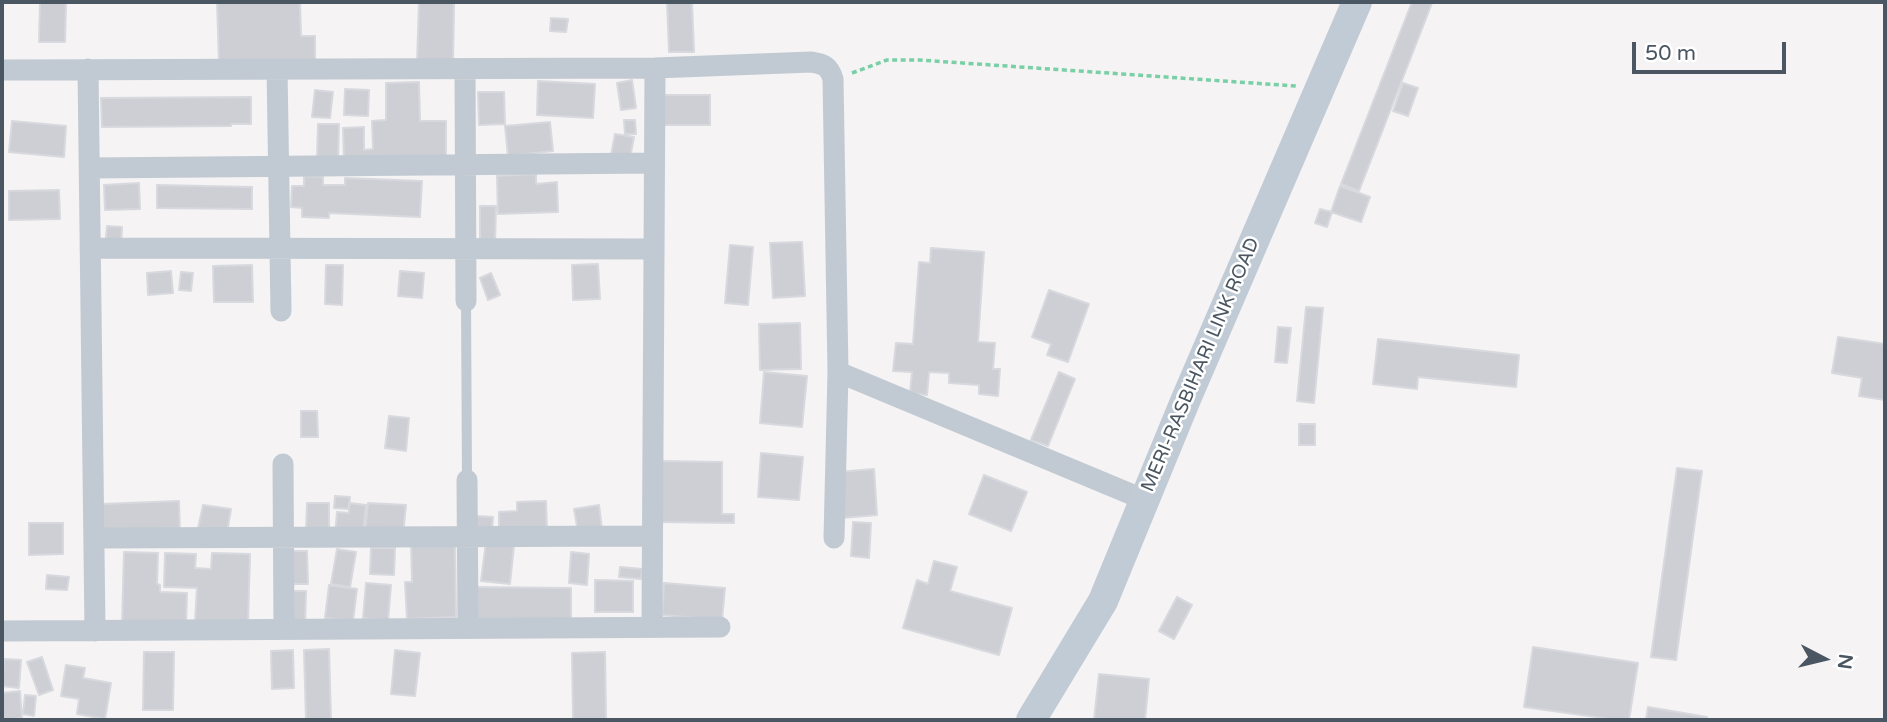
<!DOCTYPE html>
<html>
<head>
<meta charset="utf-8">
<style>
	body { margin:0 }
	#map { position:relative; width:1887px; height:722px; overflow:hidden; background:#f5f3f3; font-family:"Varela Round",sans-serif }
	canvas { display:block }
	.frame { position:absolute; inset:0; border:4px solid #4a5661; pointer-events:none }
	.north { position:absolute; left:1789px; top:624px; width:70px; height:70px; -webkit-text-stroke:5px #fff; paint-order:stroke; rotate:97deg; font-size:19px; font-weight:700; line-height:28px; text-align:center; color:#4a5661 }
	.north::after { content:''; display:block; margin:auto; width:24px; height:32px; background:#4a5661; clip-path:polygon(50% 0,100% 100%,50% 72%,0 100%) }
	.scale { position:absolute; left:1632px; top:42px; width:154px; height:32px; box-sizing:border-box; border:4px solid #4a5661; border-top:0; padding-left:9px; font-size:21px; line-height:24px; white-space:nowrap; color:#4a5661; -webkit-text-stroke:5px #fff; paint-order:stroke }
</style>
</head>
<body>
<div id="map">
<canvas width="1887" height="722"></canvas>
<div class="frame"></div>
<div class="north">N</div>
<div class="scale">50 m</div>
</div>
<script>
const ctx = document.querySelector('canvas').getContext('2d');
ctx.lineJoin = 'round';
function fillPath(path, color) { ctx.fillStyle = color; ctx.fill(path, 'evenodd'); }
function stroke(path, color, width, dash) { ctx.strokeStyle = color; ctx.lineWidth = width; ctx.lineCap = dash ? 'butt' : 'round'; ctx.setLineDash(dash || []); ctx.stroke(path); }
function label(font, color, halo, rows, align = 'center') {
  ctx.font = font + ' "Varela Round",sans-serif'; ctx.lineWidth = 5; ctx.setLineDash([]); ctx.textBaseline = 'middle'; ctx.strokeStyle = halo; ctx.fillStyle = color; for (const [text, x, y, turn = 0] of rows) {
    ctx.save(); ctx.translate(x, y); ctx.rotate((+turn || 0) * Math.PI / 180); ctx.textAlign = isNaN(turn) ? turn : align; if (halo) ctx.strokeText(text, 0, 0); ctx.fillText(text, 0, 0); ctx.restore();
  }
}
const building = new Path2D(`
	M40 2H66L65 42H39Z
	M217 2H300L301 36H315V61L219 63Z
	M419 2H454L453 64 417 63Z
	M667 2H692L694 52H669Z
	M1412 2 1432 3 1359 191 1341 184Z
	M551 18 568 19 566 32 550 31Z
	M632 80 636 108 621 110 617 83Z
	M538 81 595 84 593 118 537 115Z
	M419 82 420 121H446V160L344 161 343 128 364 127V150L373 149 372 121 386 120V83Z
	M1403 83 1418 88 1408 116 1393 111Z
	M345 89 369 90 368 116 344 115Z
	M315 90 333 92 330 118 312 117Z
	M478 92H504L505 124 479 125Z
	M663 95H710V125H663Z
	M251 97V124H231V126L102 127 101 98Z
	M624 120H635L636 134H625Z
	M12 121 66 126 64 157 9 152Z
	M550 122 553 151 508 156 505 126Z
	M318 124H339L338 160 317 159Z
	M615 134 634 137 630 158 611 155Z
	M536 174V184L557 182 558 212 498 214 497 176Z
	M304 176 323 177V185H345V178L422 181 420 217 329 213V218L302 217V208L291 207 292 186H304Z
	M139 183 140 209 105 210 104 185Z
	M157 185 252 187V209L157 208Z
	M1340 186 1370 197 1361 222 1331 212Z
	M59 190 60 219 9 220V191Z
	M480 206H496L495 242H480Z
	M1320 209 1332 212 1327 227 1315 223Z
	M107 226 122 227 121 248H105Z
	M802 242 805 296 773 298 770 243Z
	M730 245 753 247 748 305 725 303Z
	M931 248 984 252 978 342 995 343 993 369H1000L998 396 979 394V385L949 383V373L929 372 927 395 910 393 912 372 893 371 896 343 913 344 919 262 930 263Z
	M598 264 600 299 573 300 572 265Z
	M252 265 253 302H214L213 266Z
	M326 265H343L342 305 325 304Z
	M171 271 173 293 148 295 147 273Z
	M400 271 424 273 422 298 398 296Z
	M181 272 193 273 191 291 179 290Z
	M491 273 500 295 488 300 480 278Z
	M1049 290 1089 304 1068 362 1047 355 1051 344 1032 337Z
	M1306 307 1323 308 1314 403 1297 401Z
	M800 323 801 369 760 370 759 324Z
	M1278 327 1291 328 1287 363 1275 362Z
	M1838 337 1885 344V400L1859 396 1862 378 1832 373Z
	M1378 339 1519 355 1516 387 1418 377 1417 389 1373 384Z
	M764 372 807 376 802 427 760 423Z
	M1059 372 1075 379 1048 446 1031 440Z
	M301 411H317L318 437H301Z
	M389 416 409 418 406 451 385 448Z
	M1299 424H1315V445H1299Z
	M761 453 803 457 799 500 758 497Z
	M657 461 722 462V514H734V523L657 522Z
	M1677 468 1702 471 1676 660 1651 657Z
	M874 469 877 515 842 518 838 472Z
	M984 475 1027 492 1011 531 969 514Z
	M335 496 350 497 349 509 334 508Z
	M179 501 180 534H103L102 504Z
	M546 501 547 533 499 534V512L517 511V502Z
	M307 503H329V532H306Z
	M349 503 366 505 363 533 335 535 337 512 349 513Z
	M368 503 406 505 403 534 365 531Z
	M203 505 231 509 226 538 197 533Z
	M599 505 602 529 578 532 574 509Z
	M476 516 493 517 492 530 475 529Z
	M853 522 871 523 869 558 851 556Z
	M29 523H63V554L29 555Z
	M455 539 456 617 407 619 405 582H412L411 540Z
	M486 542 514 545 510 584 481 581Z
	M371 548H395L394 575 370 574Z
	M337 549 356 552 350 587 331 584Z
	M288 551H307L308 584H288Z
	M124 552 158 553 157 584 160 585V592L187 593 186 626 122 624Z
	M571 552 589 554 587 585 569 583Z
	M165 553 196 554 195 568 211 569 212 553 250 554 248 623 195 621 197 588 164 587Z
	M934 561 957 567 950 591 1012 608 999 655 903 628 917 580 928 584Z
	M620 567 642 569 641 579 619 577Z
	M47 575 69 577 67 590 46 589Z
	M595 580 633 581V612H595Z
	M366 583 391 585 388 621 363 618Z
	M664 583 725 588 722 620 662 615Z
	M329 585 357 589 353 621 325 618Z
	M471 587 571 588V622L471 621Z
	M286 591H306L305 625 286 624Z
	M1177 597 1192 605 1174 639 1159 631Z
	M1533 647 1638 663 1629 720H1617L1524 707Z
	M329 649 331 720H306L304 650Z
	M293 650 294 688 272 689 271 651Z
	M395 650 420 653 415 696 391 694Z
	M144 652H174L173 710H143Z
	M605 652 606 720H573L572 653Z
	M42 657 53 690 39 695 27 662Z
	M4 659 21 660 19 688 2 686Z
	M66 665 85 668 83 678 111 683 105 719 77 714 79 699 61 696Z
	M1099 674 1149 679 1145 720H1094Z
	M20 691 22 718 2 720V693Z
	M25 695 36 696 34 716 23 714Z
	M1648 707 1707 717V720H1646Z`);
fillPath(building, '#cdcfd5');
stroke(building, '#d7d9de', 2);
stroke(new Path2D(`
	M852 73 887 60H919L1296 86`), '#7ad0a6', 3.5, [5, 3.5]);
stroke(new Path2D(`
	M466 301 467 480`), '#c1cad2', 10);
stroke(new Path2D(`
	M88 69 95 631
	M277 69 281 311
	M465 69 466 301
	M2 70 655 68 811 62C824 64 829 66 833 79L838 372 834 538
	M90 168 654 163
	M90 248 654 249
	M838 372 1145 500
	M283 464 284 629
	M467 480 468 628
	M94 538 652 536
	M652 627 655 68
	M2 631 720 627`), '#c1cad2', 21);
stroke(new Path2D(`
	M1031 720 1103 601 1186 399 1357 2`), '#c1cbd6', 30);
label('19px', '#4a5661', '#fff', [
	["MERI-RASBIHARI LINK ROAD",1201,365,-67]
]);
</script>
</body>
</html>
